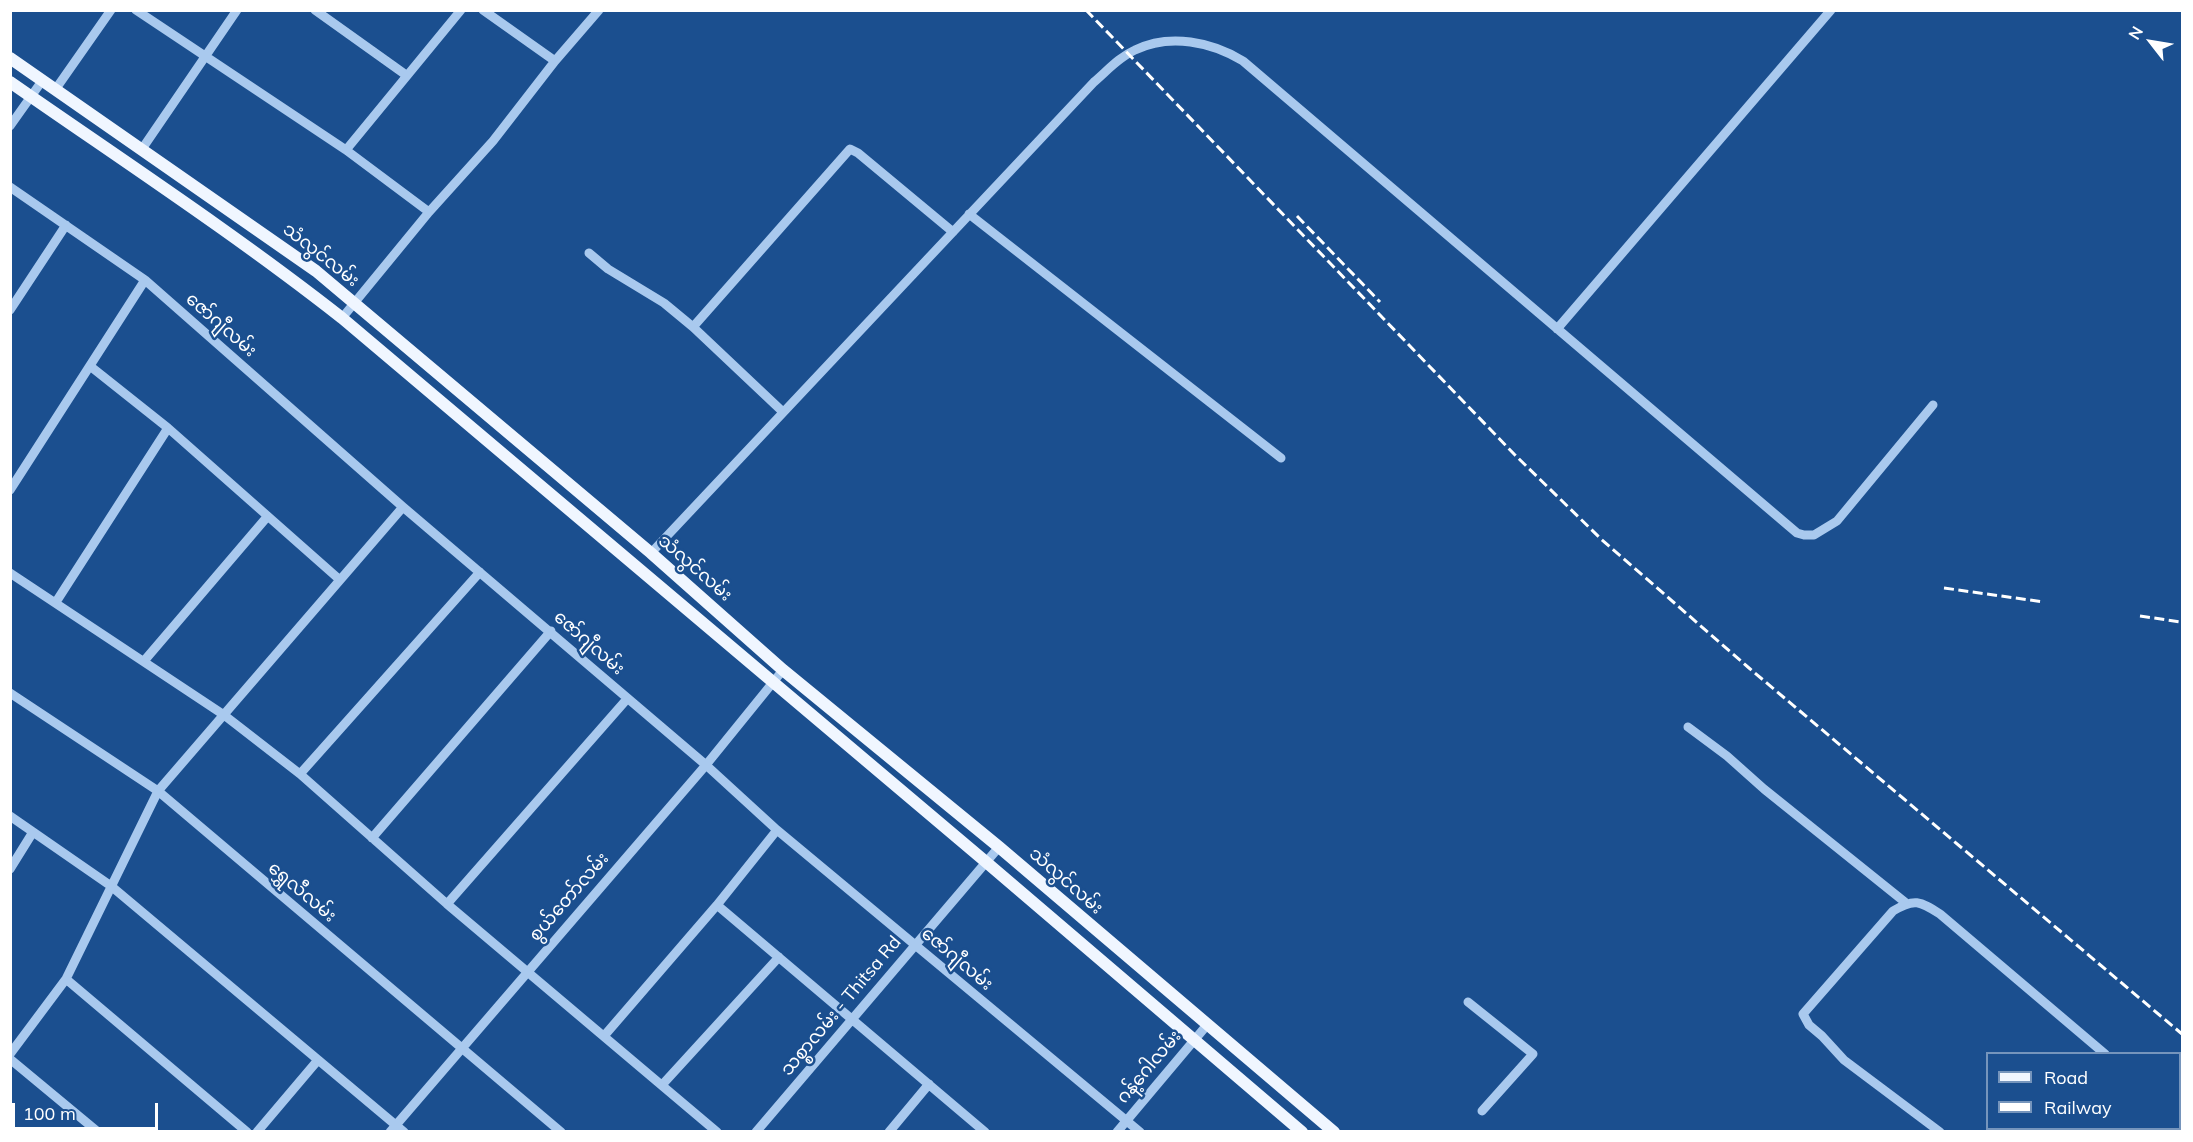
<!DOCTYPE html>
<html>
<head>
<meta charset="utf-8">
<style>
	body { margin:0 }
	#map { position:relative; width:2193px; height:1142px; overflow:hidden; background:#1b4f8f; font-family:Mulish,sans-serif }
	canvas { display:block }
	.frame { position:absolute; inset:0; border:12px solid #fff; pointer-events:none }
	.legend { position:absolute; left:1986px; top:1052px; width:195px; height:78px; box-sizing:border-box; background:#1b4f8f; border:2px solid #7695bc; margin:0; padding:8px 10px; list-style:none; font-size:18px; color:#fff }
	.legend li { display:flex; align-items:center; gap:12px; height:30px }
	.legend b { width:30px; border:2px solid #7695bc }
	.north { position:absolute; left:2121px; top:12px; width:60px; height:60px; -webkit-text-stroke:4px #1b4f8f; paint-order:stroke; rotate:301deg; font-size:16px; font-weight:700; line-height:24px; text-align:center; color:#fff }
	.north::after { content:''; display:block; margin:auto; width:21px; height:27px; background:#fff; clip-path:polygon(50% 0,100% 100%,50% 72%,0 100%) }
	.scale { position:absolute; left:12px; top:1103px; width:146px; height:27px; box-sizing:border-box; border:3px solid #fff; border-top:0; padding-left:8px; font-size:18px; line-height:21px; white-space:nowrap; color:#fff; -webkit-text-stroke:4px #1b4f8f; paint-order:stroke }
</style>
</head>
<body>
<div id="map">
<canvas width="2193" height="1142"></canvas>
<div class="frame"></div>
<ul class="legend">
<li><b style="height:8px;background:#f0f6ff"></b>Road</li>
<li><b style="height:8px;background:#fff"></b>Railway</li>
</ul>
<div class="north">N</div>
<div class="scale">100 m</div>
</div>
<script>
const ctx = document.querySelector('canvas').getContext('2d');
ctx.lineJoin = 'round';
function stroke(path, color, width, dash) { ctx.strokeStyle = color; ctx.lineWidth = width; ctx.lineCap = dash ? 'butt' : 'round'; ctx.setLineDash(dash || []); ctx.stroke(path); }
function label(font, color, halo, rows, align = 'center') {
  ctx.font = font + ' Mulish,"Noto Sans Myanmar",sans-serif'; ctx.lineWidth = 5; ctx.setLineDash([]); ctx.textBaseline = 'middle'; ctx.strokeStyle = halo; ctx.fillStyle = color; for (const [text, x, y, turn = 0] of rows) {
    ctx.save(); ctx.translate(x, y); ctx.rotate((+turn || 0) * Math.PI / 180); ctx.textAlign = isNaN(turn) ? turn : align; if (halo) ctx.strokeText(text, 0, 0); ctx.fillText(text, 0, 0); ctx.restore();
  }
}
stroke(new Path2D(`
	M136 10 346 150 429 212
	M315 10 406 75
	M483 10 555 61
	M55 90 111 10
	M10 126 42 81
	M142 149 237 10
	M346 150 461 10
	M10 187 145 280 403 507 706 765 777 830 1140 1132
	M969 214 1281 458
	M589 253 608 269 664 303 693 327 783 412
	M10 310 66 225
	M342 318 429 212 493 141 555 61 599 10
	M693 327 850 149 858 153 953 232
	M1557 329 1831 10
	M90 366 168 428 340 580
	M10 490 145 280
	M651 553 1094 82C1107 71 1119 57 1135 50 1170 33 1212 42 1243 61L1797 533 1804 535H1814L1837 521 1933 405
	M10 573 224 715 300 774 447 904 717 1132
	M56 602 168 428
	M144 661 267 517
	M10 693 158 791 561 1132
	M1688 727 1727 756 1764 789 1906 903
	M300 774 480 572
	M10 816 111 886 404 1132
	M372 838 551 631
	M10 869 33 832
	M447 904 627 699
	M717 905 985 1132
	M66 979 247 1132
	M1468 1002 1533 1054 1482 1111
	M604 1036 717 905 777 830
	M10 1054 66 979 158 791 403 507
	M10 1059 98 1132
	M662 1085 779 957
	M2180 1116 2182 1119
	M257 1132 318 1060
	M390 1132 706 765 783 670
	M756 1132 999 847
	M889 1132 929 1084
	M1117 1132 1207 1025
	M1940 1132 1844 1060 1822 1036 1809 1025 1803 1014 1893 911C1914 898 1920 901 1940 914L2105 1054`), '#a9c9ee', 9);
stroke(new Path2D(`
	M10 58 316 271 651 553 783 670 999 847 1334 1132
	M10 82C122 160 235 234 342 318L986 862 1302 1132`), '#f0f6ff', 12);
stroke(new Path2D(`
	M1086 10 1514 454 1601 539 1749 668 2182 1034
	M1297 216 1380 302
	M1944 588 2044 602
	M2140 616 2181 622`), '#fff', 3, [10, 4.5]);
label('18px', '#fff', '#1b4f8f', [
	["သံလွင်လမ်း",321,255,38],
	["ဇော်ဂျီလမ်း",221,325,41],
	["သံလွင်လမ်း",695,568,41],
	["ဇော်ဂျီလမ်း",589,643,41],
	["သံလွင်လမ်း",1066,881,41],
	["ရွှေလီလမ်း",302,892,40],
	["စွယ်တော်လမ်း",569,897,-49],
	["ဇော်ဂျီလမ်း",957,959,40],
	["သစ္စာလမ်း - Thitsa Rd",841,1006,-50],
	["ဂန့်ဂေါလမ်း",1149,1067,-50]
]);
</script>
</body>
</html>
